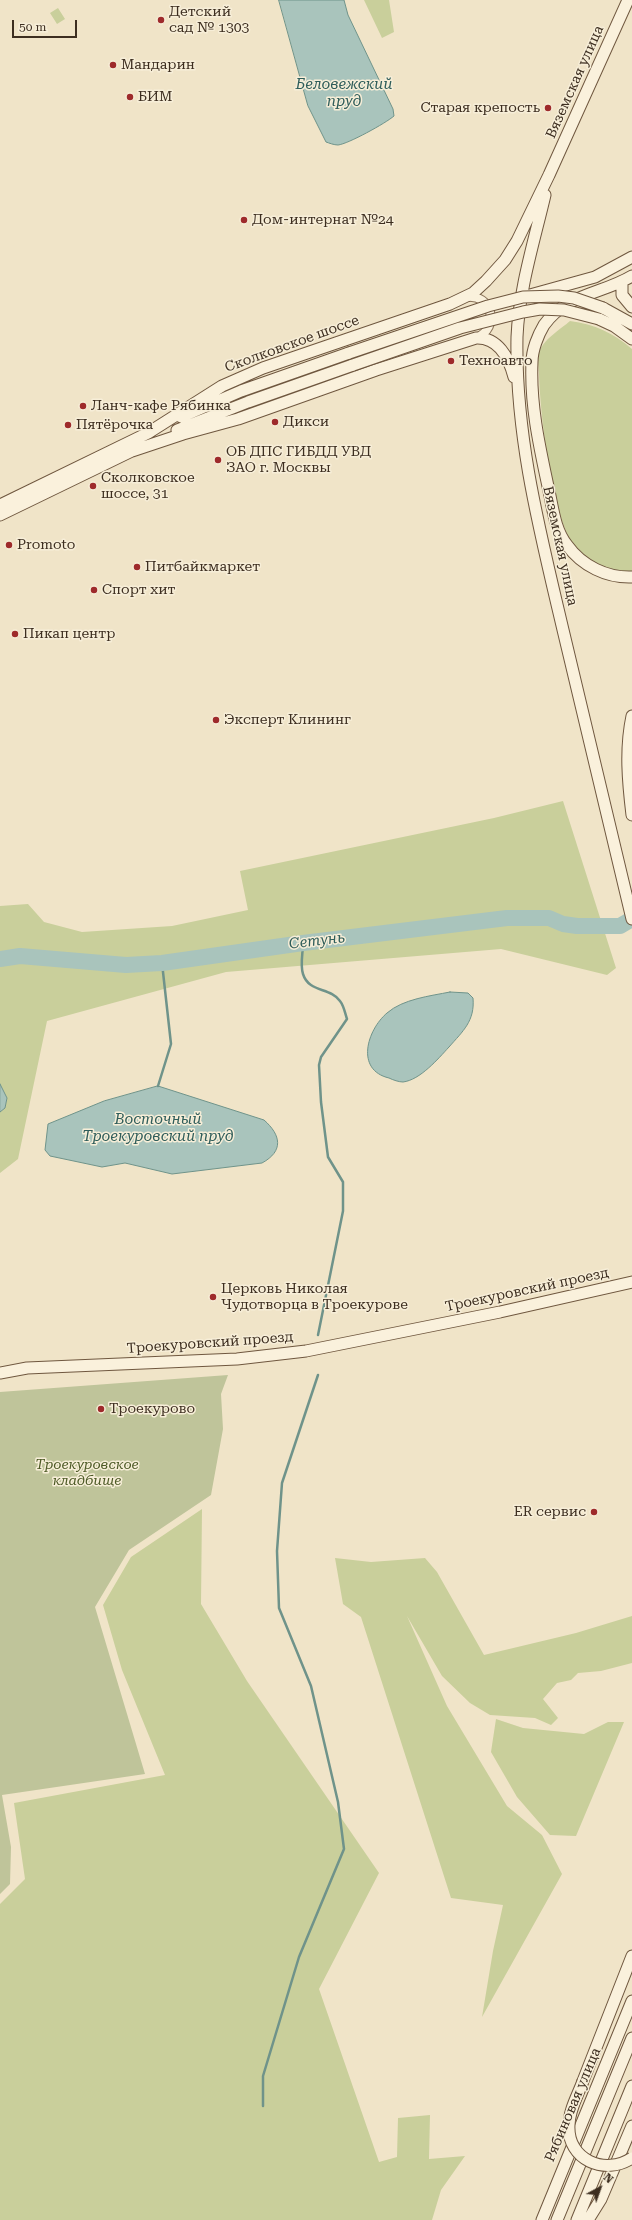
<!DOCTYPE html>
<html>
<head>
<meta charset="utf-8">
<style>
	body { margin:0 }
	#map { position:relative; width:632px; height:2220px; overflow:hidden; background:#f0e4c8; font-family:"Roboto Serif",serif }
	canvas { display:block }
	.north { position:absolute; left:580px; top:2168px; width:40px; height:40px; -webkit-text-stroke:3px #f7eed8; paint-order:stroke; rotate:41deg; font-size:11px; font-weight:700; line-height:16px; text-align:center; color:#3d2e20 }
	.north::after { content:''; display:block; margin:auto; width:14px; height:18px; background:#3d2e20; clip-path:polygon(50% 0,100% 100%,50% 72%,0 100%) }
	.scale { position:absolute; left:12px; top:20px; width:65px; height:18px; box-sizing:border-box; border:2px solid #3d2e20; border-top:0; padding-left:5px; font-size:12px; line-height:14px; white-space:nowrap; color:#3d2e20; -webkit-text-stroke:3px #f7eed8; paint-order:stroke }
</style>
</head>
<body>
<div id="map">
<canvas width="632" height="2220"></canvas>
<div class="north">N</div>
<div class="scale">50 m</div>
</div>
<script>
const ctx = document.querySelector('canvas').getContext('2d');
ctx.lineJoin = 'round';
function fillPath(path, color) { ctx.fillStyle = color; ctx.fill(path, 'evenodd'); }
function stroke(path, color, width, dash) { ctx.strokeStyle = color; ctx.lineWidth = width; ctx.lineCap = dash ? 'butt' : 'round'; ctx.setLineDash(dash || []); ctx.stroke(path); }
function label(font, color, halo, rows, align = 'center') {
  ctx.font = font + ' "Roboto Serif",serif'; ctx.lineWidth = 3; ctx.setLineDash([]); ctx.textBaseline = 'middle'; ctx.strokeStyle = halo; ctx.fillStyle = color; for (const [text, x, y, turn = 0] of rows) {
    ctx.save(); ctx.translate(x, y); ctx.rotate((+turn || 0) * Math.PI / 180); ctx.textAlign = isNaN(turn) ? turn : align; if (halo) ctx.strokeText(text, 0, 0); ctx.fillText(text, 0, 0); ctx.restore();
  }
}
fillPath(new Path2D(`
	M364 0H389L394 32 382 38Z
	M58 8 65 19 57 24 50 13Z
	M570 321C595 324 613 333 632 349V572C613 570 594 567 579 552 552 526 540 413 539 374 539 368 537 359 539 353 542 340 561 329 570 321Z
	M563 801 616 968 607 975 501 949 226 972 47 1021 18 1159 0 1173V1112L5 1108 7 1098 0 1084V906L28 904 44 922 82 932 172 926 248 910 240 871 494 818Z
	M202 1509 201 1604 247 1681 379 1873 319 1989 379 2162 397 2157 398 2118 430 2115 429 2159 465 2156 441 2190 432 2220H0V1904L25 1879 14 1803 165 1775 122 1670 103 1605 131 1557Z
	M335 1558 371 1562 425 1558 437 1572 484 1655 576 1633 632 1616V1663L601 1671 578 1673 571 1680 557 1683 543 1699 558 1718 551 1725 535 1718 490 1715 470 1703 442 1676 407 1616 447 1706 507 1806 542 1835 562 1874 482 2017 493 1951 503 1905 451 1898 361 1617 343 1604Z
	M496 1719 523 1728 584 1734 608 1722H624L576 1836 550 1835 517 1797 491 1752Z`), '#c9cf9b');
fillPath(new Path2D(`
	M228 1375 221 1394 223 1429 211 1495 129 1550 95 1607 145 1774 2 1795 11 1847 10 1884 0 1894V1392Z`), '#bfc49a');
const water = new Path2D(`
	M279 0H344L348 15 393 109 394 116C386 123 348 144 338 145 334 145 329 143 326 142L308 106Z
	M450 992 468 993 473 998C475 1021 463 1031 449 1047 438 1059 420 1080 403 1082 399 1082 393 1080 389 1078 355 1070 367 1030 387 1013 403 999 430 996 450 992Z
	M0 1084 7 1098 5 1108 0 1112Z
	M158 1086 264 1120C281 1135 284 1151 262 1163L172 1174 125 1163 102 1167 50 1156 45 1150 48 1124 104 1101Z`);
fillPath(water, '#a9c4bc');
stroke(water, '#6f938a', 1);
stroke(new Path2D(`
	M303 943C303 952 300 965 303 974 309 993 330 987 340 1001 344 1006 345 1013 347 1019L321 1057 319 1065 321 1102 328 1157 343 1182V1211L318 1335
	M158 1086 171 1044 162 963
	M263 2106V2076L299 1957 344 1849 338 1802 311 1686 279 1608 277 1551 282 1483 318 1375`), '#6f938a', 2.5);
stroke(new Path2D(`
	M0 959 20 956 126 965 162 963 303 943 507 918H549L563 924 577 926H620L632 919`), '#a9c4bc', 16);
const street = new Path2D(`
	M466 297C492 293 501 328 476 338`);
const secondary = new Path2D(`
	M545 195C534 242 519 289 517 337 515 438 541 536 564 634 587 729 610 824 632 919
	M632 276C602 294 566 294 544 325 538 335 532 350 532 362 530 406 540 449 549 491 553 509 555 530 567 545 582 566 607 578 632 577
	M622 282V295L632 307
	M530 295 595 277 632 257
	M603 308 632 324
	M599 319 614 326 632 339
	M181 417 241 391 349 353
	M177 430 248 402 353 365
	M132 451 183 434 238 419 376 370 476 338C498 337 509 358 514 377
	M0 505 148 433 222 386 263 368 450 304 473 293 486 281 505 260 517 241 549 175 628 0
	M0 515 138 448
	M632 716C625 749 628 782 632 815
	M0 1373 27 1368 237 1359 306 1351 500 1312 632 1282
	M583 2081 632 1956
	M542 2220 632 2001
	M557 2220 632 2038
	M577 2220 632 2086
	M588 2220 601 2199 632 2126`);
stroke(street, '#8d765c', 10);
stroke(secondary, '#6f573f', 13);
stroke(street, '#faf1dc', 8);
stroke(secondary, '#faf1dc', 11);
const secondaryBridge = new Path2D(`
	M349 353 488 306 523 297 558 296 574 298 603 308
	M353 365 460 328 523 312 540 309 564 310 599 319
	M583 2081C578 2095 569 2110 569 2125 567 2160 605 2176 632 2158`);
stroke(secondaryBridge, '#6f573f', 13, []);
stroke(secondaryBridge, '#faf1dc', 11);
for (const [x, y, r, color] of [
	[161,20,4,"#9e2a2b"],
	[113,65,4,"#9e2a2b"],
	[130,97,4,"#9e2a2b"],
	[548,108,4,"#9e2a2b"],
	[244,220,4,"#9e2a2b"],
	[451,361,4,"#9e2a2b"],
	[83,406,4,"#9e2a2b"],
	[275,422,4,"#9e2a2b"],
	[68,425,4,"#9e2a2b"],
	[218,460,4,"#9e2a2b"],
	[93,486,4,"#9e2a2b"],
	[9,545,4,"#9e2a2b"],
	[137,567,4,"#9e2a2b"],
	[94,590,4,"#9e2a2b"],
	[15,634,4,"#9e2a2b"],
	[216,720,4,"#9e2a2b"],
	[213,1297,4,"#9e2a2b"],
	[101,1409,4,"#9e2a2b"],
	[594,1512,4,"#9e2a2b"]
]) { const dot = new Path2D(); dot.arc(x, y, r, 0, 2 * Math.PI); ctx.fillStyle = color; ctx.fill(dot); stroke(dot, '#f7eed8', 1.5); }
label('14px', '#3d2e20', '#f7eed8', [
	["Детский",169,12],
	["сад № 1303",169,28],
	["Мандарин",121,65],
	["БИМ",138,97],
	["Старая крепость",540,108,"right"],
	["Дом-интернат №24",252,220],
	["Техноавто",459,361],
	["Ланч-кафе Рябинка",91,406],
	["Дикси",283,422],
	["Пятёрочка",76,425],
	["ОБ ДПС ГИБДД УВД",226,452],
	["ЗАО г. Москвы",226,468],
	["Сколковское",101,478],
	["шоссе, 31",101,494],
	["Promoto",17,545],
	["Питбайкмаркет",145,567],
	["Спорт хит",102,590],
	["Пикап центр",23,634],
	["Эксперт Клининг",224,720],
	["Церковь Николая",221,1289],
	["Чудотворца в Троекурове",221,1305],
	["Троекурово",109,1409],
	["ER сервис",586,1512,"right"]
], 'left');
label('14px', '#3d2e20', '#f7eed8', [
	["Вяземская улица",575,82,-66],
	["Сколковское шоссе",292,344,-20],
	["Вяземская улица",560,546,78],
	["Троекуровский проезд",527,1290,-12],
	["Троекуровский проезд",210,1343,-4],
	["Рябиновая улица",573,2105,-67]
]);
label('italic 14px', '#4d5a26', '#f7eed8', [
	["Троекуровское",87,1465],
	["кладбище",87,1481]
]);
label('italic 15px', '#2f5d5a', '#f7eed8', [
	["Беловежский",344,85],
	["пруд",344,102],
	["Сетунь",317,941,-7],
	["Восточный",158,1120],
	["Троекуровский пруд",158,1137]
]);
</script>
</body>
</html>
